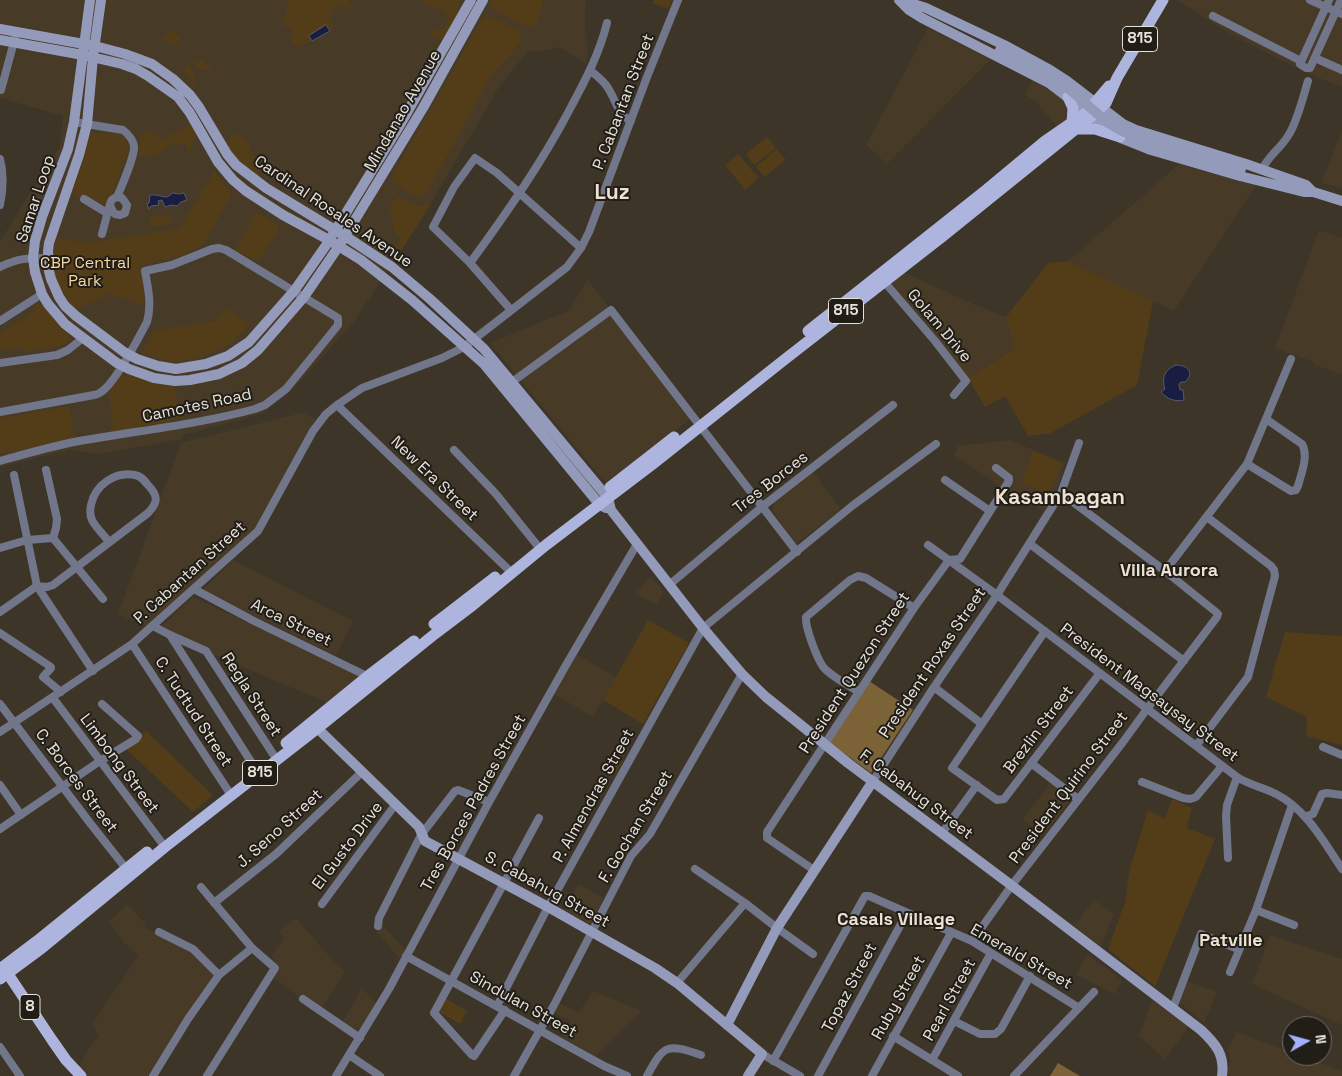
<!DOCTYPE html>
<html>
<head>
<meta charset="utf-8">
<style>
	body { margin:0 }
	#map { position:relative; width:1342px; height:1076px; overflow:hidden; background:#3d3528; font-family:"Space Grotesk",sans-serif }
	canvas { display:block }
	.north { position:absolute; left:1282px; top:1016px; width:50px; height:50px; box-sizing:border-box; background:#211d17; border:1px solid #716c65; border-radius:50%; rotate:83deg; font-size:14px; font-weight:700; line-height:20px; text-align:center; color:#e8e3da }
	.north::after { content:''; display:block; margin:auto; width:18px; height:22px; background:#a5b1fc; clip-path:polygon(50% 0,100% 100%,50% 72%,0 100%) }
</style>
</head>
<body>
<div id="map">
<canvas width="1342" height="1076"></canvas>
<div class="north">N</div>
</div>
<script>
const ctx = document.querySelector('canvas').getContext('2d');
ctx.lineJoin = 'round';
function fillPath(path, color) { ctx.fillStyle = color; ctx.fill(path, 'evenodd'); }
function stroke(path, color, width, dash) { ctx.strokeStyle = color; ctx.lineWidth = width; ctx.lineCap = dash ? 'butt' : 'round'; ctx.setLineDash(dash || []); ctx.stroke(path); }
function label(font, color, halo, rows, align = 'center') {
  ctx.font = font + ' "Space Grotesk",sans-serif'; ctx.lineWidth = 4; ctx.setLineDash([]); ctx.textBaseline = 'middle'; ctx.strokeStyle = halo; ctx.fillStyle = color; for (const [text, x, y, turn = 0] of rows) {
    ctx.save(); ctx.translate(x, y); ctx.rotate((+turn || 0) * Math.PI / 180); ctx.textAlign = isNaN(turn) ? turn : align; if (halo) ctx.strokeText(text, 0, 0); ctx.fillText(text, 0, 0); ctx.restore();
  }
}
fillPath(new Path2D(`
	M0 0H586L585 23 588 54 586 64 560 47 543 51H528L499 87 423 217 353 323 295 387 261 414 183 435 181 439 100 454 69 450 0 467V241L60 146 63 116 0 98Z
	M1177 0H1342V87L1306 73 1225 31Z
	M928 28 991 59 887 164 866 145Z
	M1032 80 1065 99 1069 107V119L1058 128 1046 113 1035 101 1025 95Z
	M1342 131V188L1321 183Z
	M1179 164 1256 185 1174 311 1068 261Z
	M1319 230 1342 238V374L1314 365V362L1275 348Z
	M903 272 978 306 1006 317 1016 347 968 378 952 361 888 285Z
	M587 279 693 417 611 481 606 482 602 479 490 343 570 310Z
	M305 412 315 420 253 531 148 627 118 614 181 443Z
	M1009 440 1065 463 1056 493 1044 511 1007 491 954 455 958 446Z
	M813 472 841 509 796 544 773 512 774 502Z
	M233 560 353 621 336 655 202 591Z
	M651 576 664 592 656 604 635 594Z
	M193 597 294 644 361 677 331 704 156 631Z
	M576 654 616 677 593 717 554 694Z
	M1051 782 1072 798 1044 835 1023 819Z
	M578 884 604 898 592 925 564 910Z
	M1094 900 1114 914 1101 947 1074 926Z
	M127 904 146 924 144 927 192 951 216 975 148 1076H87L82 1072 79 1066 90 1046 99 1036 92 1024 138 956 124 943 109 922Z
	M296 918 329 956 345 971 321 1010 302 999 273 977 280 967 271 956 284 939 278 932Z
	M381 923 406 951 399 958 374 929Z
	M1270 935 1342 959V1025L1252 984Z
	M1087 954 1122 980 1115 994 1076 975Z
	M1184 980 1217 992 1204 1023 1177 1000Z
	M362 988 378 1005 358 1035 342 1023Z
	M593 991 642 1011 595 1056 560 1036 571 1021 553 1013 559 1003 579 1012Z
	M1152 1000 1189 1026 1165 1059 1139 1036Z
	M1236 1032 1292 1052V1056H1302L1342 1071V1076H1228L1230 1058 1228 1049Z`), '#473b28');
fillPath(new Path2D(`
	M289 0H349L348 2 354 7 351 11 347 6 345 8 339 5 338 9 332 8 333 13 329 15 333 22 331 23 335 27 330 31 326 25 310 35 312 41 300 46V49L292 43 291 28 282 25Z
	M423 0H457L459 3V9L444 41 429 33 432 29 437 31C451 29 449 15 441 7L439 10 422 1Z
	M489 0H544L537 24 530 28 493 10Z
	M654 0H672L668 9 652 3Z
	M491 16 520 31 521 42 491 76 426 194 417 197 396 185 391 178 483 18Z
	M174 31 180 38 176 45 162 40 163 37Z
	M202 60 213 69C206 72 196 71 195 63Z
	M188 64C192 71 197 80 193 87L178 75 179 74 191 84 193 82 183 68Z
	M191 124 197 135 193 140 190 152 184 142 177 146 175 143 154 156H139L140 145 139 137 148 130 163 140Z
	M89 133C97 133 118 132 124 137 127 139 128 145 129 149L108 206 72 193 84 157Z
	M231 135C235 135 239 134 243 137 252 144 257 168 261 179L236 159 226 144 230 139Z
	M767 137 776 148 754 165 746 154Z
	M777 149 786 160 764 177 756 166Z
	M738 154 759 178 745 190 725 165Z
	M214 171 232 194 204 244 184 255 142 265 144 305 110 294 77 309 66 302 56 280 52 257 57 238 88 243 180 228Z
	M384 185C392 191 406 203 416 206 422 207 427 204 432 202L396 259 390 254 401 238 395 233 391 213 388 210 397 197 383 187Z
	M256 212 280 227 259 261 235 251Z
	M171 215 172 224 150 227 149 217Z
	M1068 261 1153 301 1137 385 1051 433 1028 436 1005 396 985 407 968 378 1015 348 1006 317 1048 263Z
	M37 303 41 304 69 335 70 339 68 343 63 345 25 352 23 347 0 351V333L36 311 33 306Z
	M227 308 250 324 228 345 199 358 169 362 142 353 153 331 216 321Z
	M120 375H129L152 383 175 386 179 419 113 433 109 391Z
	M69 406 75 440 0 454V418Z
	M1034 451 1062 463 1049 494 1021 483Z
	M648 620 689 643 643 724 603 700Z
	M1285 632 1342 636V745L1306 736 1307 717 1266 697Z
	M146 731 213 795 193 812 125 748Z
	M612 756 623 761 616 773 606 767Z
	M1172 799 1192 808 1187 828 1215 839 1155 986 1108 949 1125 902 1130 868 1148 810 1165 819Z
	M445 998 467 1011 460 1024 438 1011Z`), '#523d18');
fillPath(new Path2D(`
	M869 681 913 710 871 773 829 742Z
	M1058 1063 1080 1076H1050Z`), '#7c6237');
const water = new Path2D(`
	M326 25 330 31 312 41 309 36Z
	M173 193 179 194 184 193 187 200 181 202 177 206 171 205 165 207 162 200 158 201 159 205 151 206 149 209 147 204 149 203 150 195C156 194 161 197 167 197Z
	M1176 365C1188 365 1195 373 1185 382H1181L1179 384 1180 390H1183L1184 400C1174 402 1167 399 1161 392L1165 389C1161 378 1165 369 1176 365Z`);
fillPath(water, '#1a1d42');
stroke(water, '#585870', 1);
stroke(new Path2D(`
	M1310 0 1342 14
	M1329 0 1300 64 1306 68H1310L1341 0
	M1213 16 1301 61
	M1315 58 1342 70
	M591 71C597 76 604 81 608 88 616 100 617 114 631 121
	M0 90H1L15 38
	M74 122 123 130C128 134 133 139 134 146 135 155 121 188 117 197
	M0 159C4 174 3 190 0 205
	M1262 170C1268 156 1280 149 1288 136 1297 123 1303 97 1308 81
	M117 197 122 198 127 205 125 213 120 215 115 214C110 208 107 200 117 197Z
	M84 199 107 213
	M102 234 110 204
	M470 263C504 217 537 170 564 120 581 88 598 59 607 23
	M0 267C18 258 28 258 48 258
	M881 278 935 341 966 381 954 395
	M511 310 470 263 433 227 454 187 475 158 497 173 581 248
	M0 321 42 294
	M0 363 57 355 68 350 83 338
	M512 382 611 310 797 552
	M337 405 512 573
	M0 412 94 395C97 394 99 394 101 392 115 384 139 337 147 322 152 305 148 288 145 271L172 265 212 249 219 248 226 250 338 318V325L286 389 265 405 255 409C195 425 135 431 74 442 49 447 25 454 0 461
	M454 450 496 494 541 550
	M1247 464 1291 491 1296 490 1298 486C1301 474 1309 456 1302 444L1266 419
	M46 470 57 519 56 528 53 538
	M14 475 37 586 93 671
	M945 480 990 511
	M53 538 103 599
	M1030 544 1184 661
	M928 545 997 595 1237 777C1249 785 1263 787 1276 794 1306 809 1324 842 1342 869
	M0 548 27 540 53 538
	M1165 571 1247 464 1291 359
	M669 585 763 506 893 405
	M194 589 254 621 371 678
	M0 612 37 586 47 587 53 585 148 513C159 502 158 495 147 484 144 480 141 476 135 475 115 471 95 485 91 505 90 510 90 516 92 520 96 528 104 535 109 542
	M153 626 170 635 206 651 273 754
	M1045 631 952 768 997 800 1004 799 1100 673
	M0 633 51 667V668L43 677 61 692
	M170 635 255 768
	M132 644 231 795
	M934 687 982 724
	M859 692C848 685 836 679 826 670 818 663 805 627 806 617L850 580 858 576 866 578 914 608
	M53 698 165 847
	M0 704 90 823 128 871
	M0 732 132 644 258 531 313 431 326 414 337 405 362 388 442 358 464 347 567 267 581 248 589 232 647 77 678 0
	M1196 746 1248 677 1275 576 1274 570 1271 566 1207 517
	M1323 747 1342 755
	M1031 763 1078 799
	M873 781 934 687 997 595 1061 493 1079 443
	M1142 782 1183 798 1190 799 1196 797 1222 766
	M0 785 21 815
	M1306 816 1313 814 1322 794 1327 793 1342 795
	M0 829 100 761 136 739 138 736 102 704
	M942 833 977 785
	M1228 858 1226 816 1227 805 1237 777
	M695 869 745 903 777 928 813 954
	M814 870 767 838V832L914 608 949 560 960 559 1009 481V478L996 468
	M201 887 252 948 275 968 207 1076
	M214 903 276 854 362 772
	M322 904 395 805
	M1256 910 1294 925
	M378 926 379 918 421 835 455 791 458 790 489 802
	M159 932 193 949 219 975
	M972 941 1012 885 1123 742 1147 709 1217 617 1218 614 1216 612 1165 571 1061 493
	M406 956 604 1066 627 1076
	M1230 972 1256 910 1292 805
	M677 983 745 903
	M303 999 360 1038
	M497 1006 548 907 703 628 852 506 936 444
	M1173 1008 1201 934 1238 949
	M505 1010 474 1056 472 1055 434 1013 539 818
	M954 1021 980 1034H995L1001 1029 1030 976
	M893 1036 958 1076
	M0 1047 20 1076
	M762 1054 800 1076
	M349 1055 380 1076
	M932 1060 991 953
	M773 1061 865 896H869L972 941 1079 1008
	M153 1076 188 1019 219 975 252 948
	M336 1076 389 989 489 802 566 665 637 544
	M514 1076 554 1005 631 856 650 834 742 674
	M647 1076C664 1045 666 1043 701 1055
	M818 1076 907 913
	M872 1076 951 933
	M1014 1076 1094 992`), '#72768a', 8);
stroke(new Path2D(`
	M90 0 74 122 68 149 42 217 35 241 33 258 35 272 42 294 48 304 65 324 78 334 117 363 129 369 154 378 175 381 190 380 219 374 242 363 258 350 304 297 339 246 423 108 483 0
	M101 0 93 57 87 124 79 155 49 243 48 251 49 271 51 279 59 297 65 306 76 316 124 352 137 359 158 366 176 369 206 364 228 356 249 342 294 291 327 244 400 125 471 0
	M899 0 909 10 922 18 1049 83 1087 112 1103 126 1121 138 1151 150 1240 176 1304 192H1313
	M901 0 926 8 1004 45 1050 70 1067 81 1123 124 1136 130 1246 164 1306 185 1313 192
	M0 29 95 46 125 54 152 64 173 79 190 95 199 107 227 154 236 165 266 188 345 236 392 267 430 299 484 349 608 498 611 510 703 628 742 674 766 697 848 763 1007 882 1201 1030C1216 1044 1225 1055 1222 1076
	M0 40 83 55 122 64 136 69 148 76 178 97 190 113 218 162 233 180 246 191 283 215 329 240 361 260 412 300 484 364 600 505 606 508
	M1307 190 1342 201
	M313 724 419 827 425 841 548 907 655 968 677 983 762 1054 748 1076
	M727 1025 777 928 873 781`), '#949ab9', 10);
stroke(new Path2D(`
	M1068 97 1073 108 1072 123
	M1076 129H1095L1120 137
	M808 331 986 190 1045 141 1087 112 1109 86
	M610 487 674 437
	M434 624 495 577
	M286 743 368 676 414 641
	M4 968 52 1040 66 1060 81 1076
	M0 969 37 941 147 852
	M0 979 42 948 165 847 318 728 436 633 473 605 546 545 654 463 784 360 942 237 1092 116 1106 103 1117 78 1163 0`), '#adb5de', 11);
stroke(new Path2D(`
	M1000 50 1069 89 1108 123 1122 131 1154 143 1241 169`), '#949ab9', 10);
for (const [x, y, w] of [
	[1140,39,35],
	[846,311,35],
	[260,773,35],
	[30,1007,20]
]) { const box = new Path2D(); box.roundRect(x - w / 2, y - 12.5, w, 25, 4); ctx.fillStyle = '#211d17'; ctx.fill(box); stroke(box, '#e8e3da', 1); }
label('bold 15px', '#e8e3da', null, [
	["815",1140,39],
	["815",846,311],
	["815",260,773],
	["8",30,1007]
]);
label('16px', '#e8e3da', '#211d17', [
	["P. Cabantan Street",624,102,-69],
	["Mindanao Avenue",403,111,-60],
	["Samar Loop",36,199,-72],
	["Cardinal Rosales Avenue",333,212,34],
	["Golam Drive",939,326,50],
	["Camotes Road",197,406,-12],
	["New Era Street",434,479,44],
	["Tres Borces",771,483,-38],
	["P. Cabantan Street",190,573,-42],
	["Arca Street",291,623,26],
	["President Roxas Street",933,663,-56],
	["President Quezon Street",855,673,-57],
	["President Magsaysay Street",1149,693,37],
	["Regla Street",251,695,57],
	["C. Tudtud Street",193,712,57],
	["Brezlin Street",1039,730,-53],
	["Limbong Street",119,764,53],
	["C. Borces Street",76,781,53],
	["President Quirino Street",1069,788,-53],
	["F. Cabahug Street",916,795,37],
	["P. Almendras Street",594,796,-61],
	["Tres Borces Padres Street",474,803,-61],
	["F. Gochan Street",636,827,-59],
	["J. Seno Street",280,829,-42],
	["El Gusto Drive",348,846,-53],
	["S. Cabahug Street",547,890,29],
	["Emerald Street",1021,957,30],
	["Topaz Street",850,988,-62],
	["Ruby Street",899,998,-61],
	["Pearl Street",950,1000,-61],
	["Sindulan Street",523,1005,29]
]);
label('16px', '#f9d7a2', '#211d17', [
	["CBP Central",85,264],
	["Park",85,282]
]);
label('bold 18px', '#ede2d2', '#211d17', [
	["Villa Aurora",1169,571],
	["Casals Village",896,920],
	["Patville",1231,941]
]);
label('bold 21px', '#ede2d2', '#211d17', [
	["Luz",612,193],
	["Kasambagan",1060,498]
]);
</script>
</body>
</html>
